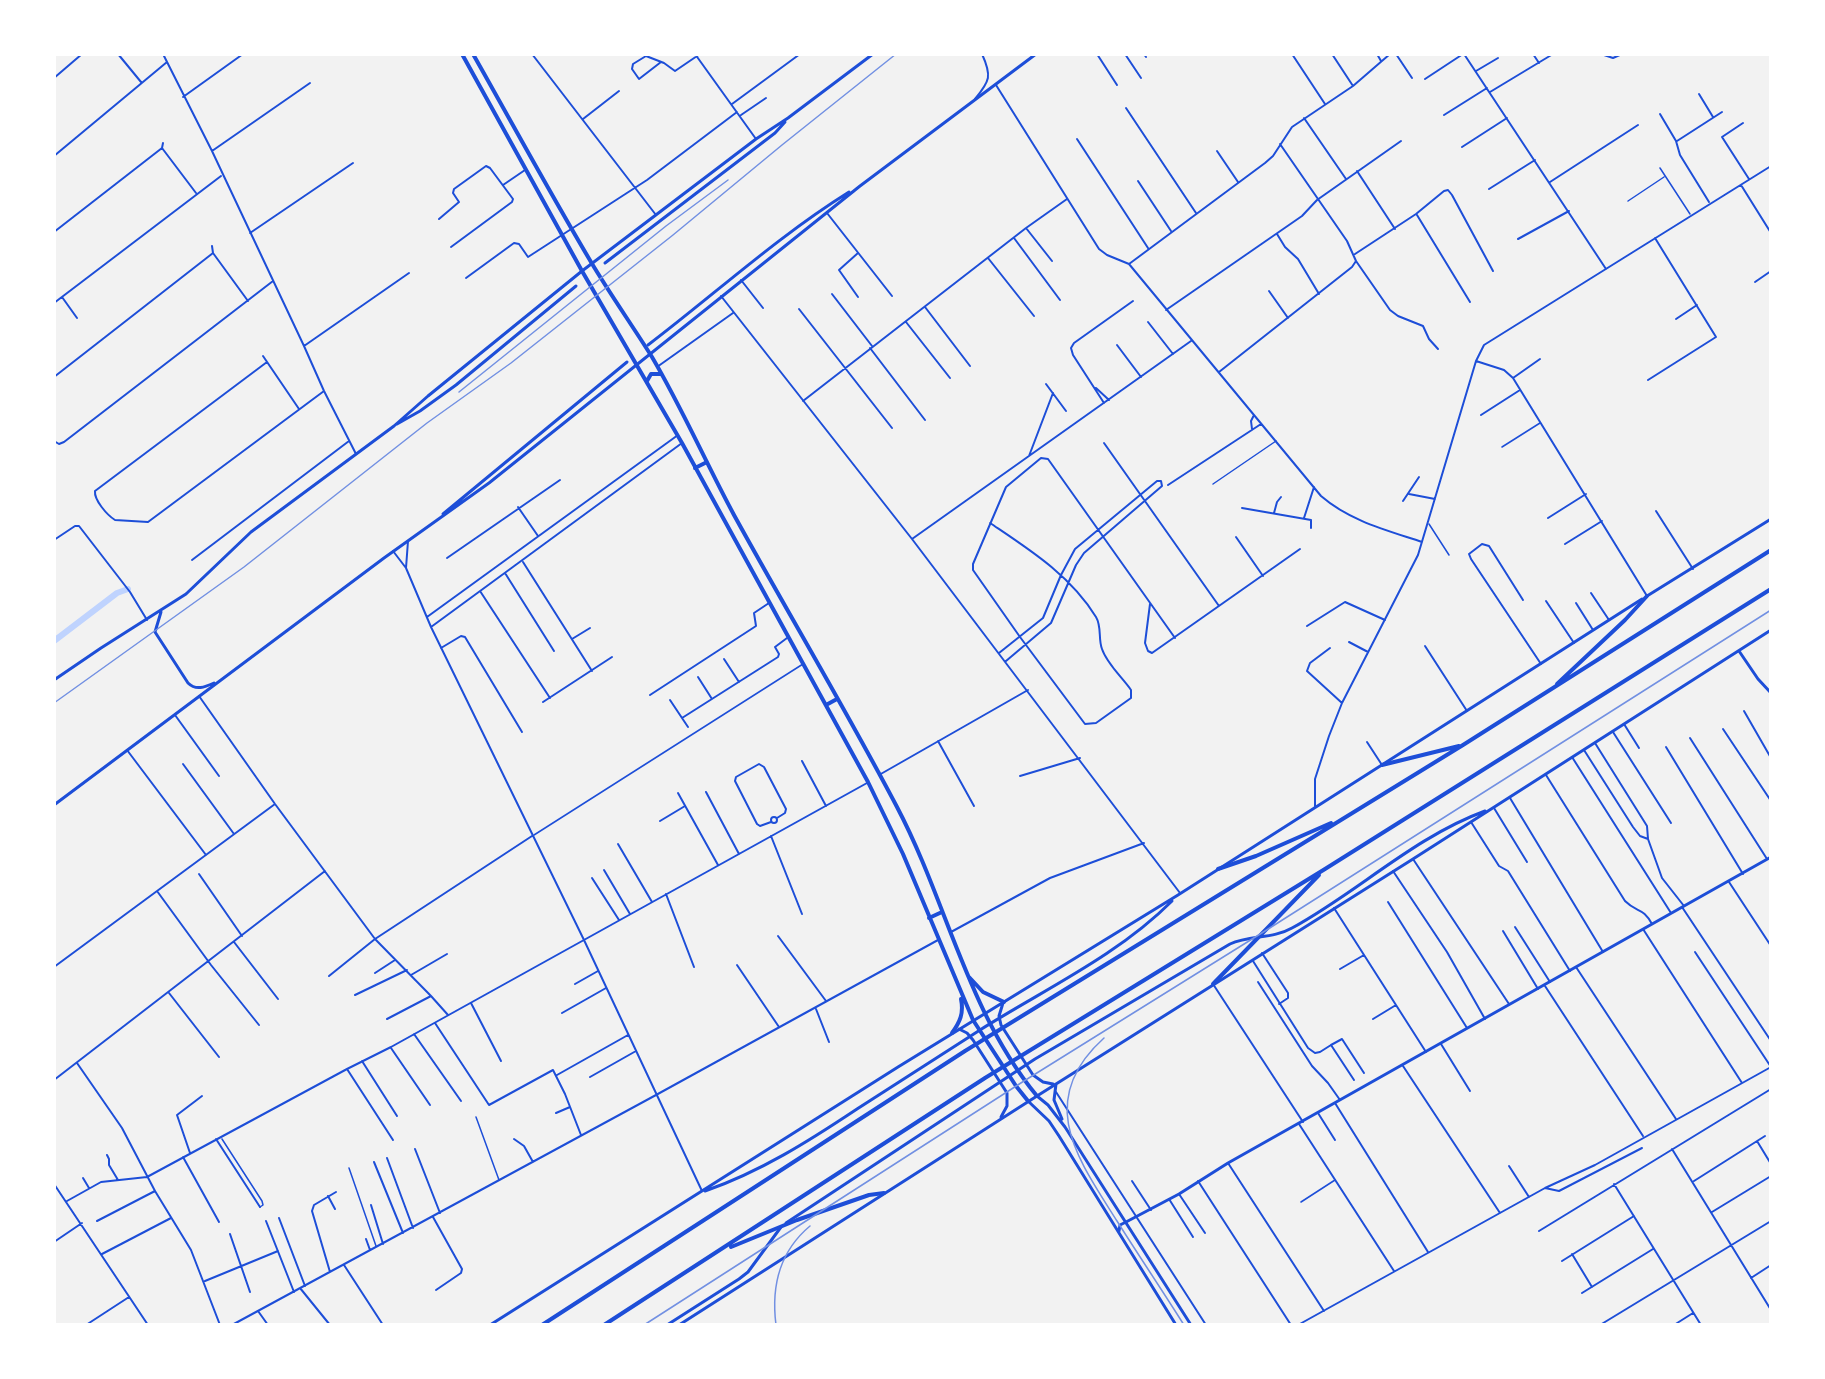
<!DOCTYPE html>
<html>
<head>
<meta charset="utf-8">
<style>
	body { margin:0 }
	#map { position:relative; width:1825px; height:1379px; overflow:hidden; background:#f2f2f2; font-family:Mulish,sans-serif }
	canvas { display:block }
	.frame { position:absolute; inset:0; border:56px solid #fff; pointer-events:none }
</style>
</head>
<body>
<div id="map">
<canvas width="1825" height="1379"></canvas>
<div class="frame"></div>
</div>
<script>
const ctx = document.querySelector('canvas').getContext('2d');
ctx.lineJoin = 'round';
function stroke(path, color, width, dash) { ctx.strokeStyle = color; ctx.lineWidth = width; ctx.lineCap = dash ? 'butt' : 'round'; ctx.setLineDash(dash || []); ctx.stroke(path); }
stroke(new Path2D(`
	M54 641 117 593 128 589`), '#bfd3fe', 6);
stroke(new Path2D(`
	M1660 168 1690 214
	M1628 201 1664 177
	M1502 447 1540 423
	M1213 484 1276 441
	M1429 524 1449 555
	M534 835 803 664
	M476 1117 499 1180
	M349 1168 376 1246
	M1301 1202 1335 1180`), '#1d4ed8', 1.5);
stroke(new Path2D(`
	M222 1139 262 1201 263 1205 260 1207`), '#1d4ed8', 1.5);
stroke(new Path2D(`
	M118 54 141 82
	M163 54 212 151 304 346 324 391 356 454
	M532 54 656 215
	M695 54 756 139
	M1097 54 1117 85
	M1125 54 1141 78
	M1144 54 1146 57
	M1292 54 1325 104
	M1332 54 1353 86
	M1377 54 1381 61
	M1396 54 1412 78
	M1464 54 1606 269
	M1533 54 1539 63
	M1601 54 1613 58 1622 54
	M661 62 639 79 632 69 633 64 646 56 664 63 675 71 700 54
	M1476 71 1498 58
	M54 78 82 54
	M1425 79 1463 54
	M996 85 1099 249 1107 255 1129 264 1321 496C1350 521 1386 530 1422 542
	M1490 92 1553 54
	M1699 94 1713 117
	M183 97 243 54
	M975 99C990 81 992 76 982 54
	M732 104 800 54
	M1126 108 1196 213
	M1660 114 1676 141 1680 155 1709 202
	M741 115 766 98
	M1444 115 1487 88
	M1304 118 1346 179
	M583 119 619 91
	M1743 123 1722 137 1749 179
	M1077 139 1148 248
	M1677 141 1722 112
	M1462 147 1507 118
	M162 148 196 193
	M212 151 310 83
	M1217 151 1238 182
	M54 156 167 62
	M1357 171 1395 229
	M1138 181 1171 231
	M1550 182 1638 125
	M503 185 525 170
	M1741 185 1771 233
	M1489 189 1535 160
	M827 213 892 296
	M1417 215 1470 302
	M439 219 459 202 453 193 454 189 486 166 490 168 513 199 512 202 451 247
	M1026 228 1052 261
	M54 232 162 148 163 143
	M250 233 353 163
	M1277 234 1285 247 1298 259 1319 294
	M1014 238 1060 300
	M1518 239 1569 211
	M212 246 213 253
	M213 253 248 301
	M858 253 839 270 858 297
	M1355 254 1416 214 1444 191 1448 190 1452 195 1493 271
	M988 258 1034 316
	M1356 261 1390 310 1398 316 1423 326 1429 339 1438 349
	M1129 264 1265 163 1273 156 1292 127 1353 86 1390 54
	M466 278 514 243 519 244 528 257 647 180 737 112
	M741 280 763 308
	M1755 282 1771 271
	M1269 291 1288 318
	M832 294 872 346
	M721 296 912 539 1180 893
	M62 297 77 318
	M54 303 221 176
	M925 307 970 366
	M799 309 892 428
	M1166 310 1302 216 1317 200 1401 141
	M1676 319 1697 305
	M906 322 950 378
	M1148 322 1173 354
	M1117 345 1141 377
	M304 346 409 273
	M870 348 925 420
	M263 356 299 409
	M1476 361 1504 370 1513 378 1647 596
	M267 362 95 491C94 500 107 515 115 520L148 522 324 391
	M657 367 733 313
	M1219 372 1352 267 1356 261 1347 241 1280 144
	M54 377 213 253
	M1513 378 1540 359
	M1648 380 1716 337 1655 238
	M1046 384 1066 411
	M1096 388 1109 400
	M803 401 1026 228 1067 199
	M1104 403 1073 355 1071 348 1074 343 1133 301
	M1481 415 1520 390
	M1252 429 1251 421 1254 415
	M54 441 59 444 64 442 273 281
	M1104 443 1219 606
	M1029 456 1053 393
	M1168 485 1261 424
	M1409 494 1435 499
	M1403 501 1419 477
	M518 507 538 536
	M1242 508 1311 520V528
	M1656 511 1693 569
	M1274 513 1277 502 1281 497
	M1304 518 1314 487
	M1548 518 1586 494
	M990 523C1030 550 1070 575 1096 617 1102 627 1098 639 1102 649 1107 664 1122 677 1131 690V698L1096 723 1085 724 1020 637 973 570V564L1006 487 1041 458 1048 459 1175 638
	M1236 537 1263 576
	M912 539 1191 341
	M54 540 75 526H79L130 592 147 620
	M1565 544 1602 521
	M393 551 406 568 431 627 584 940 702 1191
	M447 558 560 480
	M192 560 349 441
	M523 562 592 671
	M406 568 408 541
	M505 573 554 651
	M480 591 550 698
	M1591 593 1609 620
	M1523 600 1489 546 1482 544 1469 554 1471 559 1541 664
	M1546 601 1574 643
	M1576 603 1593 630
	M1150 604 1145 643 1148 651 1152 653 1300 549
	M427 617 678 435
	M1307 626 1345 602 1385 620
	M431 627 682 443
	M572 639 590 628
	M1349 642 1368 652
	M1425 646 1467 711
	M441 648 461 636 465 637 522 732
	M1330 648 1310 663 1307 671 1342 703
	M999 653 1043 618 1061 575 1075 549 1157 481H1161L1162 486 1084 553 1076 565 1051 623 1006 661
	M724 659 739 682
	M698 677 712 699
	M650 695 756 626 754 613 769 603
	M199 696 275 804 375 939 431 996 448 1015
	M670 700 688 727
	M543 702 612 657
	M1744 711 1771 758
	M175 715 219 776
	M682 718 778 657 779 654 775 647 787 638
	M1624 724 1639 748
	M1723 729 1771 801
	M1613 732 1671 823
	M1690 738 1767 859
	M938 741 974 806
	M1367 742 1382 765
	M1595 743 1647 826 1648 839 1662 878 1684 906
	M1666 747 1743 874
	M127 750 206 855
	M1584 750 1633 827 1640 836 1648 839
	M1572 757 1671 913
	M802 761 826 806
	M183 764 234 834
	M879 775 1028 690
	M1546 775 1625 901C1637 913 1643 907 1652 924
	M1020 776 1080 758
	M706 792 739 854
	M678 793 718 865
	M1510 798 1603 952
	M1315 807V779L1329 736 1342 703 1418 555 1476 361 1484 345 1771 166
	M1494 808 1527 862
	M771 820a3 3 0 1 1 6 0a3 3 0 1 1-6 0Z
	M660 821 685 806
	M771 822 760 826 757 824 735 781 736 777 759 764 764 767 786 809 785 813 777 818
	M1471 822 1499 866 1508 871 1570 971
	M771 836 802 914
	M618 844 652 902
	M1413 859 1509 1004
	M604 870 630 914
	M1393 871 1447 952 1485 1019
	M199 874 242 936
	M592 878 619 920
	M1729 882 1771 946
	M157 891 211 965 259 1025
	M666 894 694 967
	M1388 902 1467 1028
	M1682 907 1771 1041
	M1334 908 1426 1052
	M1515 927 1550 982
	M1643 929 1742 1083
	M1503 931 1538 989
	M951 932 1050 878 1144 843
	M778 936 826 1001
	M234 942 278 999
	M1695 952 1771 1067
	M1262 953 1288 993V998L1279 1004
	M1253 961 1308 1048 1315 1053 1320 1052 1331 1045 1354 1080
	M737 965 779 1027
	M54 967 275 804
	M1576 967 1676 1119
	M1340 969 1364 955
	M375 973 395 960
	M411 975 447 954
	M329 976 375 939 532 836
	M1258 982 1312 1066 1328 1083 1340 1100
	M575 984 598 971
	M1213 984 1303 1122
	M1545 986 1643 1136
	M169 993 219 1057
	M355 995 407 970
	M471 1003 501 1061
	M816 1009 829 1042
	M562 1013 606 988
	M387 1019 431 996
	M1373 1019 1396 1005
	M435 1023 489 1105 553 1070 565 1094 581 1135
	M414 1034 461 1101
	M1441 1044 1470 1091
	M1331 1045 1342 1039 1364 1073
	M391 1048 430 1105
	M362 1061 397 1116
	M77 1063 122 1128 155 1191 191 1250 220 1325
	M1403 1066 1500 1213
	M347 1069 393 1140
	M557 1075 628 1035
	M590 1077 636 1051
	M54 1080 325 871
	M1056 1092 1206 1325
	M1335 1103 1428 1252
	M556 1113 570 1107
	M1318 1113 1335 1140
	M1299 1124 1394 1271
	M216 1139 260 1207
	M514 1139 524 1146 533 1162
	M1757 1141 1771 1164
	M415 1149 440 1213
	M1672 1149 1771 1310
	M190 1153 177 1115 202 1096
	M107 1155 109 1159V1165L118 1180
	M183 1157 219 1222
	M387 1158 413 1228
	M374 1162 403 1233
	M1228 1163 1324 1311
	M1509 1166 1529 1197
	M83 1178 89 1188
	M1132 1181 1151 1210
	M1198 1181 1291 1325
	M1694 1181 1765 1136
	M54 1184 148 1325
	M1614 1184 1701 1325
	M1545 1188 1559 1191 1642 1148
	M1179 1194 1205 1233
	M328 1196 335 1209
	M1169 1199 1193 1237
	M67 1201 101 1182 147 1177 347 1069 391 1047 867 783
	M371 1205 383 1244
	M1712 1212 1771 1176
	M433 1217 462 1269 461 1273 436 1290
	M279 1218 305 1286
	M97 1221 155 1191
	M266 1221 294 1292
	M1539 1231 1771 1089
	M230 1234 250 1292
	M366 1239 370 1250
	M54 1242 82 1223
	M102 1254 171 1218
	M1572 1254 1592 1287
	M1562 1261 1634 1216
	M344 1265 383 1325
	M330 1272 312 1211 314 1205 336 1192
	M1751 1278 1771 1265
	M205 1281 278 1251
	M300 1288 330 1325
	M1582 1293 1653 1249
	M258 1311 268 1325
	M86 1325 129 1297
	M232 1325 656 1095 938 940
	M1298 1325 1545 1188 1595 1165 1771 1067
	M1600 1325 1771 1221
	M1674 1325 1693 1313`), '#1d4ed8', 2);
stroke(new Path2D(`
	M1119 1231 1120 1225 1126 1222 1179 1194 1228 1163 1771 857`), '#1d4ed8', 3);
stroke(new Path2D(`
	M605 263 775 133 785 122
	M648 345C715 294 777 237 849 192
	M397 424 420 411 456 385 576 286
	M443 514 627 362
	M1647 596 1771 519
	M161 612 155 632 188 683C196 691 205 687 214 683
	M1739 651 1758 679 1771 693
	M54 680 101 648 186 594 251 532 394 426 428 396 582 271 756 139 788 118 873 54
	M54 805 384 558 489 483 860 186 1036 54
	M1003 1003 999 1016 1001 1025 1033 1075 1043 1082 1053 1084
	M959 1029 967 1033 973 1040 1007 1093V1106L1001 1117
	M1056 1084 1054 1100 1062 1119
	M1037 1096 1048 1105 1065 1127 1191 1325
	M1028 1101 1049 1121 1059 1136 1176 1325
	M705 1191C760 1172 809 1141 857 1109 898 1083 939 1056 980 1030 1045 989 1117 956 1172 901
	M786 1223 1035 1059 1230 944C1250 935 1273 939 1292 928 1358 892 1414 837 1485 811
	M490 1325 898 1067 1178 895 1642 599
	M667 1325 739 1279 748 1272 781 1227
	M679 1325 1037 1096 1413 859 1771 630`), '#1d4ed8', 3);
stroke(new Path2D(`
	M462 54 582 271 682 443 868 782 903 854 973 1020 1016 1086 1028 1101
	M473 54C512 123 550 193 591 262 610 294 632 325 652 357 682 408 706 463 734 515 788 613 845 708 897 807 947 902 967 1011 1037 1096
	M647 381 651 374H660
	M695 468 707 462
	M826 705 837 699
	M929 918 942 912
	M969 977 983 992 1004 1002
	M952 1033C960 1022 964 1013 961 999`), '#1d4ed8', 4);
stroke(new Path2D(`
	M1557 684 1625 620 1647 596
	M1382 765 1459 746
	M1218 869 1256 856 1331 823
	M1213 984 1319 875
	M731 1247 797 1220 869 1195 884 1193
	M542 1325 965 1051 1463 745 1771 550
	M604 1325 985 1078 1325 869 1771 589`), '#1d4ed8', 4);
stroke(new Path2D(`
	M459 392 666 226 728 180
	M54 703 244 567 427 423 511 363 673 235 782 145 896 54
	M1104 1038C1034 1101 1078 1159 1117 1221 1139 1256 1162 1290 1184 1325
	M644 1325 1024 1081 1265 931 1771 610
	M776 1325C771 1286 779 1252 810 1226`), '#7290e2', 1.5);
</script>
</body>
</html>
